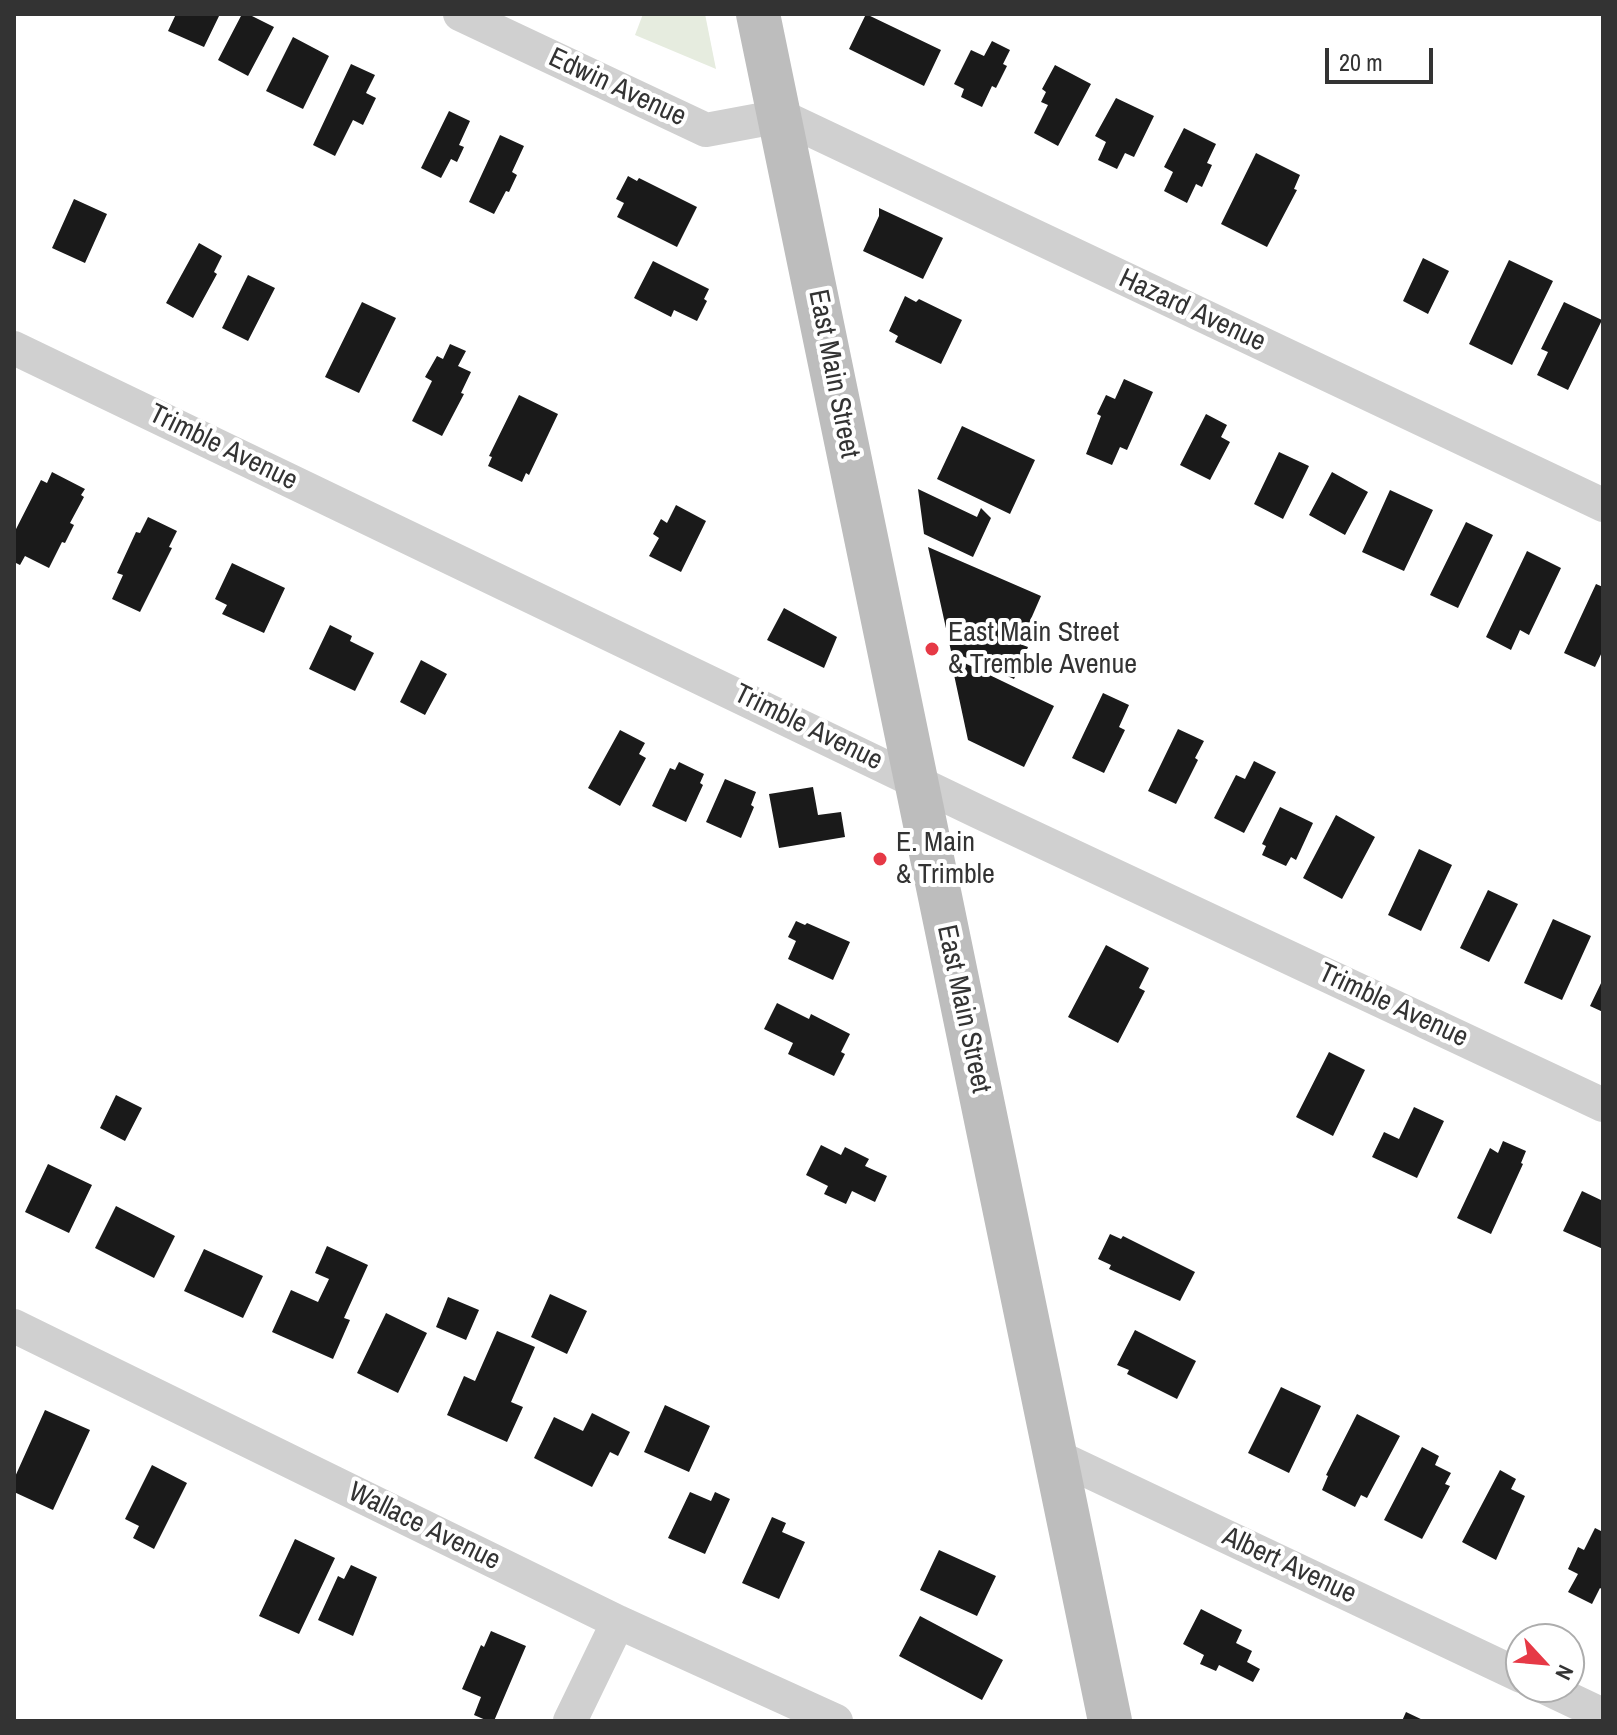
<!DOCTYPE html>
<html>
<head>
<meta charset="utf-8">
<style>
	body { margin:0 }
	#map { position:relative; width:1617px; height:1735px; overflow:hidden; background:#fff; font-family:"Archivo Narrow",sans-serif }
	canvas { display:block }
	.frame { position:absolute; inset:0; border:16px solid #333; pointer-events:none }
	.north { position:absolute; left:1505px; top:1623px; width:80px; height:80px; box-sizing:border-box; background:#fff; border:2px solid #adadad; border-radius:50%; rotate:116deg; font-size:22px; font-weight:700; line-height:32px; text-align:center; color:#333 }
	.north::after { content:''; display:block; margin:auto; width:28px; height:36px; background:#e63946; clip-path:polygon(50% 0,100% 100%,50% 72%,0 100%) }
	.scale { position:absolute; left:1325px; top:48px; width:108px; height:36px; box-sizing:border-box; border:4px solid #333; border-top:0; padding-left:10px; font-size:24px; line-height:28px; white-space:nowrap; color:#333; -webkit-text-stroke:6px #fff; paint-order:stroke }
</style>
</head>
<body>
<div id="map">
<canvas width="1617" height="1735"></canvas>
<div class="frame"></div>
<div class="north">N</div>
<div class="scale">20 m</div>
</div>
<script>
const ctx = document.querySelector('canvas').getContext('2d');
ctx.lineJoin = 'round';
function fillPath(path, color) { ctx.fillStyle = color; ctx.fill(path, 'evenodd'); }
function stroke(path, color, width, dash) { ctx.strokeStyle = color; ctx.lineWidth = width; ctx.lineCap = dash ? 'butt' : 'round'; ctx.setLineDash(dash || []); ctx.stroke(path); }
function label(font, color, halo, rows, align = 'center') {
  ctx.font = font + ' "Archivo Narrow",sans-serif'; ctx.lineWidth = 8; ctx.setLineDash([]); ctx.textBaseline = 'middle'; ctx.strokeStyle = halo; ctx.fillStyle = color; for (const [text, x, y, turn = 0] of rows) {
    ctx.save(); ctx.translate(x, y); ctx.rotate((+turn || 0) * Math.PI / 180); ctx.textAlign = isNaN(turn) ? turn : align; if (halo) ctx.strokeText(text, 0, 0); ctx.fillText(text, 0, 0); ctx.restore();
  }
}
fillPath(new Path2D(`
	M643 14H705L716 69 635 35Z`), '#e6ecdf');
fillPath(new Path2D(`
	M176 14H220L204 47 168 31Z
	M242 14H248L274 27 248 76 218 60Z
	M866 14 941 50 924 86 849 49Z
	M293 37 329 56 303 109 266 91Z
	M992 41 1010 50 1003 64 1007 66 996 88 992 86 982 107 961 97 964 89 954 84 971 50 984 56Z
	M351 64 375 75 366 93 376 98 363 125 353 120 335 156 313 145Z
	M1055 65 1091 84 1058 146 1034 133 1048 105 1041 102 1046 92 1042 89Z
	M1116 98 1154 116 1134 157 1125 153 1117 169 1098 160 1106 142 1095 136Z
	M449 111 470 121 459 145 464 147 457 162 451 159 441 178 421 168Z
	M1184 128 1216 144 1207 163 1212 165 1202 187 1196 184 1187 203 1164 191 1173 172 1164 167Z
	M500 135 524 146 512 172 517 175 509 192 506 191 494 214 469 202Z
	M1256 153 1300 175 1294 189 1297 190 1267 247 1221 224Z
	M628 176 637 181 639 178 697 207 677 247 617 217 624 203 616 199Z
	M74 199 107 214 85 263 52 248Z
	M879 208 943 238 923 279 863 251 879 216Z
	M199 243 222 256 214 272 217 274 193 318 166 303Z
	M1423 258 1449 271 1428 314 1403 301Z
	M1509 260 1553 281 1512 365 1469 344Z
	M653 261 709 289 704 299 707 301 697 321 674 310 671 317 634 298Z
	M248 275 275 288 248 341 222 328Z
	M905 296 916 302 919 299 962 320 941 364 895 342 898 336 889 331Z
	M362 302 396 318 359 393 325 377Z
	M1564 302 1602 320 1568 390 1537 375 1548 352 1541 349Z
	M450 344 466 351 458 366 471 372 461 393 464 394 442 436 412 421 432 381 425 377 437 356 443 359Z
	M1124 379 1153 392 1127 450 1120 447 1112 465 1086 454 1101 416 1097 414 1106 395 1115 399Z
	M519 395 558 414 529 475 526 473 522 482 488 466 492 457 489 456Z
	M1206 414 1227 425 1221 437 1230 442 1210 480 1180 465Z
	M962 426 1035 460 1010 514 937 479Z
	M1279 452 1309 466 1283 519 1254 504Z
	M52 472 85 489 81 495 84 497 70 523 74 525 65 543 62 542 49 568 25 556 20 565 14 562V533L41 480 47 483Z
	M1332 472 1368 492 1345 535 1309 515Z
	M918 489 977 517 981 508 991 518 973 557 924 534Z
	M1390 490 1433 510 1404 571 1362 552Z
	M676 505 706 521 681 572 649 556 659 538 653 534 661 519 667 523Z
	M148 517 177 531 169 547 172 548 140 612 112 599 123 575 117 573 136 532 140 533Z
	M1466 522 1493 535 1458 608 1430 595Z
	M928 547 1041 596 1020 644 1028 647 1014 679 951 651Z
	M1527 551 1561 568 1529 635 1520 630 1511 650 1486 637Z
	M232 563 285 588 264 633 222 614 227 605 215 599Z
	M1596 584 1603 587V650L1595 667 1564 653Z
	M784 608 837 637 824 668 767 640Z
	M330 625 352 636 350 641 374 653 355 691 309 669Z
	M950 656 1054 706 1024 767 968 740Z
	M421 660 447 674 425 715 400 702Z
	M1103 693 1129 705 1119 727 1125 730 1104 773 1072 758Z
	M1178 729 1204 741 1195 758 1198 760 1176 804 1148 791Z
	M620 730 645 743 639 754 646 758 620 806 588 788Z
	M1254 761 1276 772 1244 833 1214 818 1236 775 1245 779Z
	M679 762 704 774 700 783 703 785 686 822 652 806 670 768 675 770Z
	M725 779 756 792 751 805 754 807 741 838 706 822Z
	M813 787 818 815 841 812 845 837 779 848 769 794Z
	M1280 807 1313 823 1296 860 1291 857 1286 866 1262 855 1266 846 1262 844Z
	M1336 815 1375 837 1342 899 1303 878Z
	M1419 849 1452 865 1421 931 1388 915Z
	M1488 890 1518 904 1489 962 1460 948Z
	M1553 919 1591 936 1562 1000 1524 983Z
	M796 921 805 925 807 923 850 942 833 980 788 959 796 941 788 937Z
	M1106 945 1149 968 1139 988 1145 991 1118 1043 1068 1017Z
	M1603 979V1012L1590 1006Z
	M777 1003 809 1019 811 1014 850 1034 841 1052 845 1054 834 1076 788 1054 793 1043 764 1029Z
	M1329 1052 1365 1070 1333 1136 1296 1117Z
	M116 1095 142 1108 125 1141 100 1128Z
	M1414 1107 1444 1121 1417 1178 1372 1157 1384 1132 1399 1139Z
	M1503 1141 1526 1151 1521 1163 1523 1164 1491 1234 1457 1218 1490 1148 1498 1153Z
	M821 1145 841 1155 845 1147 869 1159 865 1166 887 1176 875 1202 852 1191 846 1204 824 1194 828 1186 806 1175Z
	M48 1164 92 1185 69 1233 25 1212Z
	M1582 1191 1603 1201V1249L1563 1231Z
	M116 1206 175 1236 154 1278 95 1248Z
	M1110 1234 1121 1239 1123 1236 1195 1272 1180 1301 1109 1269 1111 1265 1098 1259Z
	M327 1246 368 1265 344 1318 350 1320 333 1359 272 1332 291 1290 318 1302 329 1279 315 1273Z
	M204 1249 263 1276 243 1318 184 1291Z
	M550 1294 587 1311 567 1354 531 1337Z
	M448 1297 479 1310 466 1340 436 1327Z
	M386 1313 427 1333 398 1393 357 1373Z
	M1135 1330 1196 1361 1177 1399 1127 1374 1129 1370 1117 1365Z
	M497 1331 535 1347 511 1402 523 1407 507 1442 447 1415 464 1376 475 1381Z
	M1281 1387 1321 1406 1289 1473 1248 1453Z
	M665 1405 710 1426 689 1472 644 1452Z
	M45 1410 90 1430 53 1510 14 1492V1479Z
	M592 1413 630 1432 618 1456 610 1452 592 1487 534 1458 554 1417 583 1431Z
	M1357 1414 1400 1436 1367 1498 1361 1495 1355 1507 1322 1490 1328 1476 1326 1475Z
	M1422 1447 1439 1456 1435 1465 1451 1473 1445 1484 1450 1486 1422 1539 1384 1520Z
	M152 1465 187 1483 154 1549 133 1538 139 1526 125 1519Z
	M1500 1470 1516 1479 1511 1489 1525 1496 1496 1560 1462 1542Z
	M690 1492 711 1501 715 1492 730 1499 705 1554 668 1538Z
	M772 1517 786 1523 782 1532 805 1542 779 1599 742 1583Z
	M1595 1528 1603 1532V1590L1600 1588 1592 1604 1568 1592 1578 1574 1568 1569 1578 1547 1584 1550Z
	M295 1539 335 1558 299 1634 259 1616Z
	M939 1550 996 1576 977 1616 920 1590Z
	M351 1565 377 1577 353 1636 318 1620 338 1576 344 1579Z
	M1201 1609 1242 1630 1236 1643 1252 1651 1247 1662 1260 1669 1253 1682 1219 1665 1216 1671 1200 1664 1204 1655 1183 1644Z
	M920 1616 1003 1660 982 1700 899 1656Z
	M491 1631 526 1646 494 1721H488L474 1715 481 1697 462 1689 481 1645 484 1647Z
	M1406 1712 1425 1721H1402Z`), '#1a1a1a');
stroke(new Path2D(`
	M460 14 706 130 781 116 1603 505
	M14 348 979 812 1603 1105
	M14 1326 618 1622 836 1721
	M1056 1456 1521 1676
	M1544 1687 1603 1715
	M570 1721 618 1622`), '#d0d0d0', 34);
stroke(new Path2D(`
	M758 14 1110 1721`), '#bdbdbd', 44);
for (const [x, y, r, color] of [
	[932,649,8,"#e63946"],
	[880,859,8,"#e63946"]
]) { const dot = new Path2D(); dot.arc(x, y, r, 0, 2 * Math.PI); ctx.fillStyle = color; ctx.fill(dot); stroke(dot, '#fff', 3); }
label('28px', '#333', '#fff', [
	["Edwin Avenue",617,88,25],
	["Hazard Avenue",1192,311,25],
	["East Main Street",833,374,79],
	["Trimble Avenue",223,448,26],
	["Trimble Avenue",808,728,26],
	["Trimble Avenue",1393,1006,25],
	["East Main Street",963,1009,78],
	["Wallace Avenue",424,1527,26],
	["Albert Avenue",1289,1566,25]
]);
label('28px', '#333', '#fff', [
	["East Main Street",948,633],
	["& Tremble Avenue",948,665],
	["E. Main",896,843],
	["& Trimble",896,875]
], 'left');
</script>
</body>
</html>
